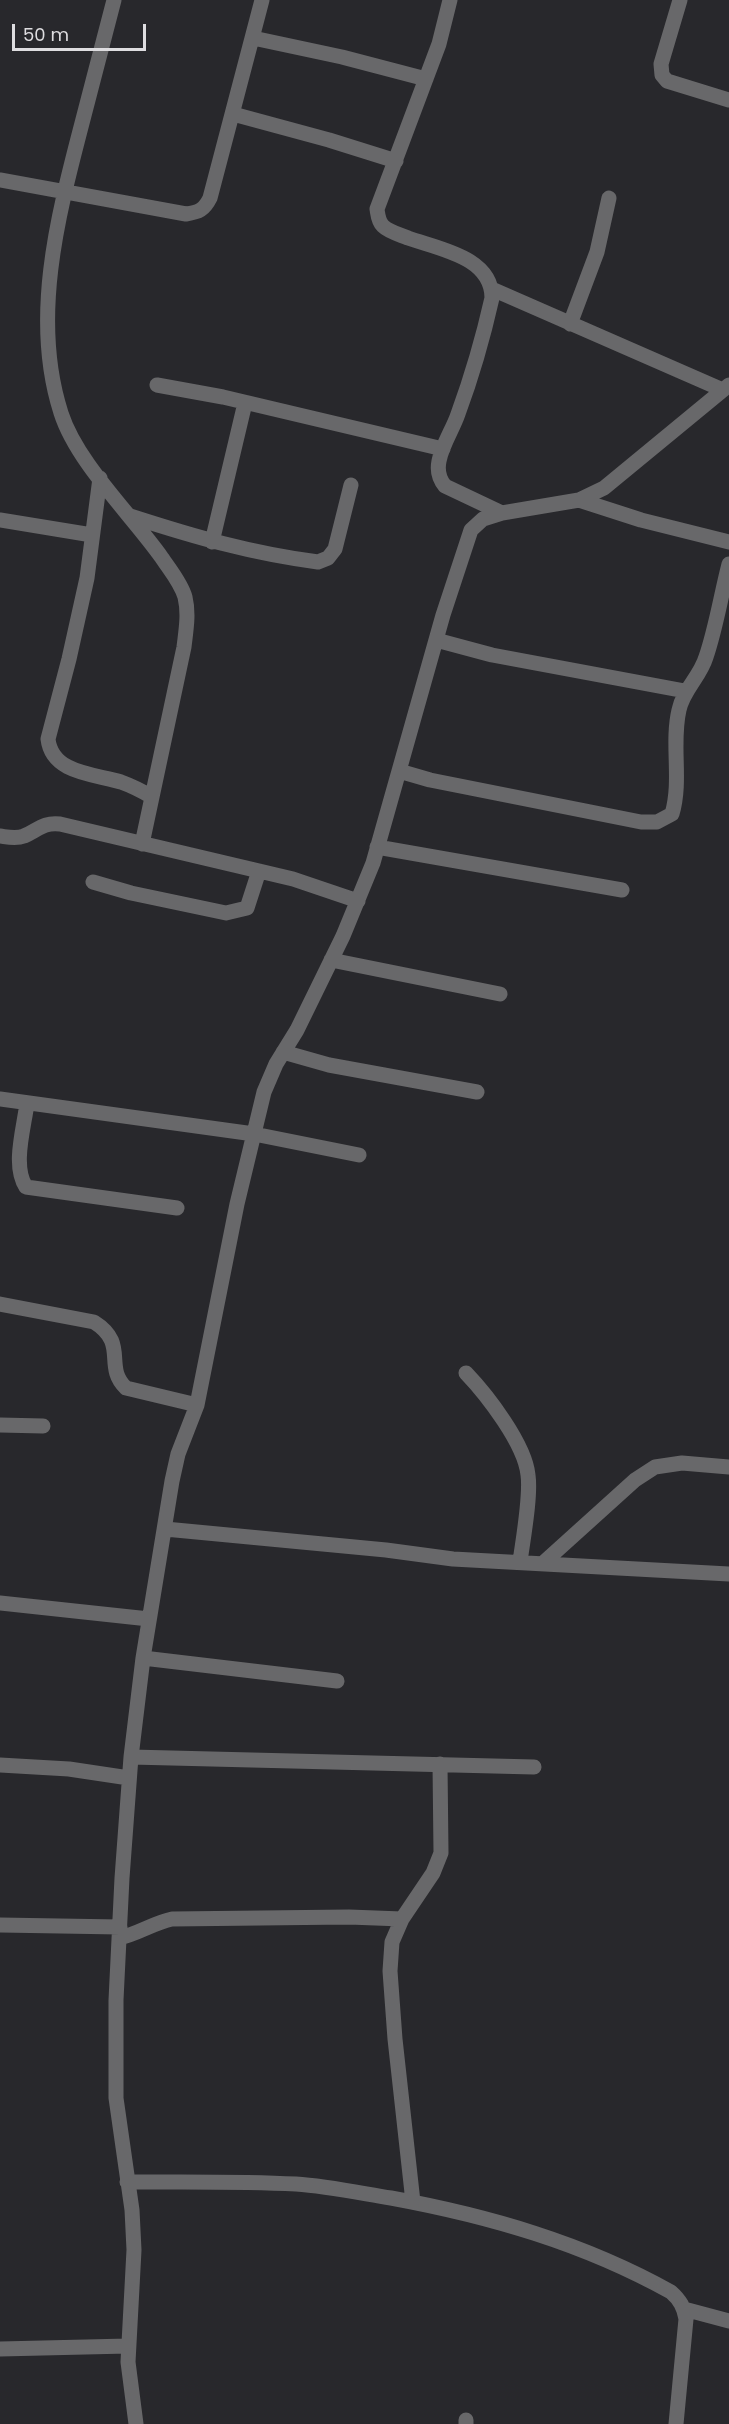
<!DOCTYPE html>
<html>
<head>
<meta charset="utf-8">
<style>
	body { margin:0 }
	#map { position:relative; width:729px; height:2424px; overflow:hidden; background:#28282c; font-family:Poppins,sans-serif }
	canvas { display:block }
	.scale { position:absolute; left:12px; top:24px; width:134px; height:27px; box-sizing:border-box; border:3px solid #dedde0; border-top:0; padding-left:8px; font-size:18px; line-height:21px; white-space:nowrap; color:#dedde0; -webkit-text-stroke:4px #28282c; paint-order:stroke }
</style>
</head>
<body>
<div id="map">
<canvas width="729" height="2424"></canvas>
<div class="scale">50 m</div>
</div>
<script>
const ctx = document.querySelector('canvas').getContext('2d');
ctx.lineJoin = 'round';
function stroke(path, color, width, dash) { ctx.strokeStyle = color; ctx.lineWidth = width; ctx.lineCap = dash ? 'butt' : 'round'; ctx.setLineDash(dash || []); ctx.stroke(path); }
stroke(new Path2D(`
	M114 0C103 42 92 85 81 127 57 219 31 320 61 413 77 463 131 514 162 558 170 570 181 583 185 597 189 614 186 630 184 647L142 844
	M450 0 439 44 377 209C378 215 378 221 383 226 389 232 401 235 408 238 439 249 492 257 492 298 483 338 472 376 458 414 453 429 442 445 439 461 437 471 439 479 445 486L502 513
	M680 0 661 64 662 75 667 81 729 100
	M253 38 342 57 426 79
	M233 114 329 140 396 161
	M0 180 186 214C199 212 204 210 210 198L262 0
	M492 289 723 390
	M570 324 597 252 609 198
	M157 385 223 397 443 449
	M100 478 87 578 69 659 48 739C52 774 95 774 121 782 132 786 142 791 152 797
	M579 500 641 520 729 542
	M130 516C195 537 250 553 318 562L328 558 335 549 351 485
	M0 520 92 535
	M212 542 245 403
	M436 640 492 655 685 691
	M399 771 430 780 641 822H657L672 814C682 780 671 744 679 710 683 690 700 677 706 657 716 628 721 595 729 564
	M0 836C8 837 16 839 24 836 38 830 43 822 60 824L293 879 358 901
	M377 847 622 890
	M93 882 131 893 226 913 247 908 259 871
	M331 960 500 994
	M283 1052 329 1065 477 1092
	M0 1099 254 1134 359 1155
	M27 1103C24 1128 12 1166 26 1187L177 1208
	M0 1304 94 1322C129 1344 103 1366 126 1388L197 1405
	M466 1373C487 1395 525 1444 528 1475 531 1496 523 1539 520 1562
	M0 1425 43 1426
	M165 1529 386 1550 453 1559 729 1574
	M542 1564 635 1480 655 1467 682 1463 729 1467
	M0 1603 149 1619
	M143 1658 337 1681
	M131 1757 534 1767
	M0 1765 69 1769 129 1778
	M0 1925 120 1927
	M119 1938C138 1934 153 1923 172 1919L349 1917 402 1919
	M127 2182C183 2182 240 2181 296 2184 327 2186 360 2193 391 2198 489 2216 583 2243 671 2292 680 2300 684 2307 686 2319L676 2424
	M413 2202 395 2039 390 1971 392 1942 402 1919 433 1873 441 1853 440 1764
	M684 2309 729 2321
	M0 2349 128 2346
	M466 2420V2424
	M136 2424 128 2362 134 2250 132 2210 116 2098V2000L122 1878 131 1757 143 1658 172 1481 178 1454 197 1405 237 1204 264 1092 276 1064 297 1030 343 936 373 863 443 615 471 530 483 519 502 513 579 500 604 488 729 385`), '#68686a', 15);
</script>
</body>
</html>
